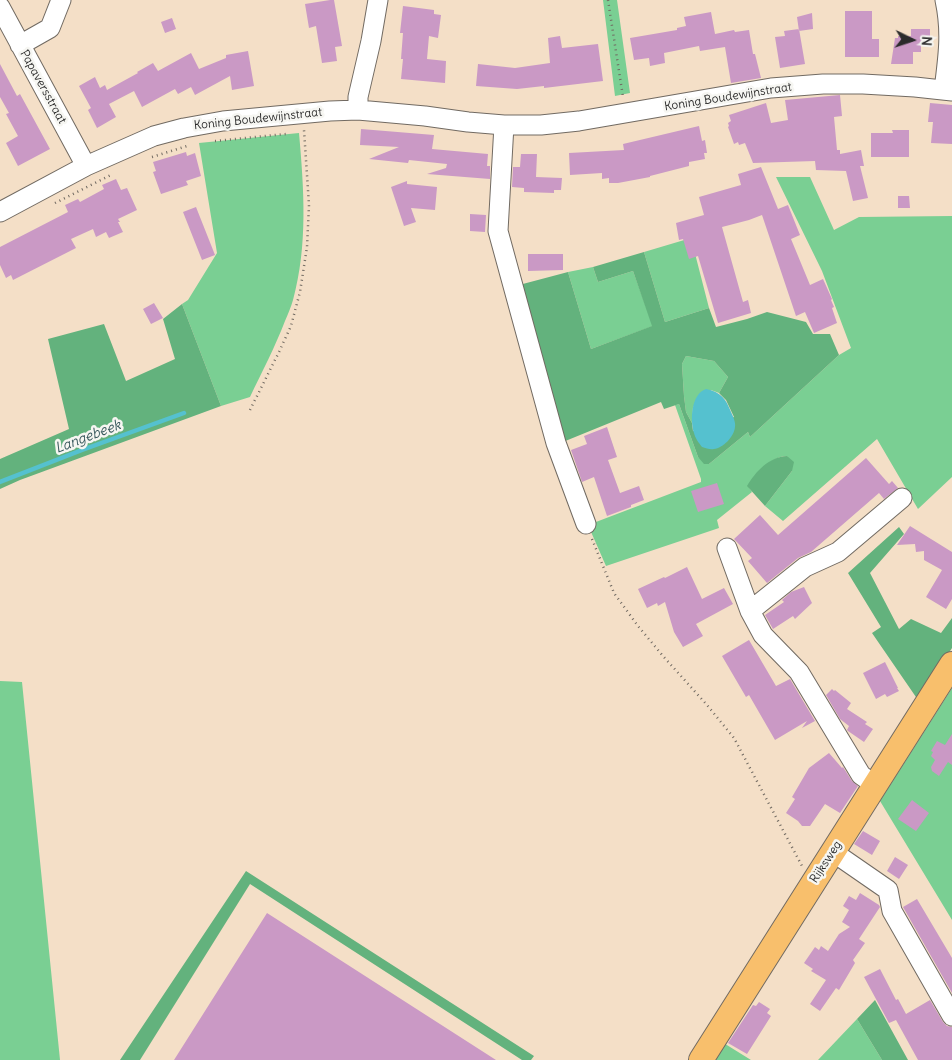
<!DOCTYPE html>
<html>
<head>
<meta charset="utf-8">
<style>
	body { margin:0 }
	#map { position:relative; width:952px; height:1060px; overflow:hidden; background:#f4dfc7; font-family:Delius,sans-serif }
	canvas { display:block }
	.north { position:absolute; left:887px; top:15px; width:50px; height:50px; -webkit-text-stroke:4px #f6f6f2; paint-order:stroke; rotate:94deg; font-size:14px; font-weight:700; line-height:20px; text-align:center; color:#2b2b2b }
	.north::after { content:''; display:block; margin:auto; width:18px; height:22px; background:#2b2b2b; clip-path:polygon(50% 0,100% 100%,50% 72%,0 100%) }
</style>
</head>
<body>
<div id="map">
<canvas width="952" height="1060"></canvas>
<div class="north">N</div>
</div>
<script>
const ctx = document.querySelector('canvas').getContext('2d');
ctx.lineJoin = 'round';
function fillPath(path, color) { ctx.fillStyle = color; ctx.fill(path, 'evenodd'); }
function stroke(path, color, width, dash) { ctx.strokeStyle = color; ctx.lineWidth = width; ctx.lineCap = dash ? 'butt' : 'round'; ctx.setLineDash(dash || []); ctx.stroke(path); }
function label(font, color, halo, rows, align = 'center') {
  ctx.font = font + ' Delius,sans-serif'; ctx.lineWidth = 5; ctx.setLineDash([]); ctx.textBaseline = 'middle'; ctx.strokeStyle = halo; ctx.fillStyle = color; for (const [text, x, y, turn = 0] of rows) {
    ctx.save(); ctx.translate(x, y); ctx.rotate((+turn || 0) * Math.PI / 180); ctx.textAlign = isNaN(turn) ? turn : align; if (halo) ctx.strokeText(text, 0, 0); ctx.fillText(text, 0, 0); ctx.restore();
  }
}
fillPath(new Path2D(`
	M603 0H617L630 93 615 96Z
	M299 133C304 189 308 245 293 300 291 307 288 314 285 321 275 347 262 372 250 397L221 406 182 304 188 300 217 253 199 143Z
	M776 177H810L834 230 859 217 952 216V477L918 509 877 439 783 521 765 506 792 471 787 456C769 457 759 473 748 486L752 492 717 520 719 528 606 566 588 525 701 482V479L675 405 679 404 698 457 709 464 748 432 750 437 839 355 851 348 822 271Z
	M691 238 709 308 665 322 644 252Z
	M593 267 598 282 633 271 653 326 591 349 568 272Z
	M686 356 714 361 728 377 719 393 711 390 693 407 692 423 686 412 684 396 682 364Z
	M0 681 22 682 60 1060H0Z
	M952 688V920L880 801Z
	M857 1019 882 1060H818Z
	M722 1042 751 1060H712Z`), '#7acf93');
fillPath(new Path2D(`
	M644 252 665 322 709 308 716 327 747 319 767 312 806 322 813 334H830L839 355 750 437 748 432 709 464H704L698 457 679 404 664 409 661 402 558 444 519 285 568 272 591 349 652 326 633 271 598 282 593 267ZM686 356 714 361 728 377 719 393 726 400 734 417 693 431 692 423 686 412 684 396 682 364Z
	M182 304 221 406 20 480 0 489V459L69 429 48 339 104 324 126 381 175 359 163 319Z
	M787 456 794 462 792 471 765 506 747 486C756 471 769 457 787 456Z
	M899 527 904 534 870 573 899 629 911 619 941 633 952 618V648L918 700 872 633 881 627 848 573Z
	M246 871 534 1056 531 1060H522L250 884 140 1060H120Z
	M875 1000 908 1060H882L857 1019Z`), '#63b27d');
fillPath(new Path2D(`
	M706 389C721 392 726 399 731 412 733 416 736 423 735 427 734 437 723 448 714 449 710 450 706 448 702 447 699 443 695 438 694 433 690 420 691 394 706 389Z`), '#55c1cf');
stroke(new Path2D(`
	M0 482 82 450 184 413`), '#55c1cf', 4.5);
fillPath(new Path2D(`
	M330 0H334L342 46 335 47 337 61 322 63 316 26 309 28 305 4Z
	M403 6 434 10V14L441 15 438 38 429 36 427 59 446 61 445 83 401 79 403 59H401L403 33H400Z
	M845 11H872V39H879V57H845Z
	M711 12 715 34 734 30 735 32 749 30 753 54H755L761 78 731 83 725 47 700 51 699 46 664 53 665 63 650 66 649 58 634 60 630 38 677 30V28L686 26 684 17Z
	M812 13 813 29 799 31 797 17Z
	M172 18 176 29 165 33 161 22Z
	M799 29 805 64 780 68 775 37 785 36 784 31Z
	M911 29H930V41H921V52H913V64H891L895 38H898V36H911Z
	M560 36 562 48 598 44 603 81 544 88V86L517 89 476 86 478 64 515 68 550 63 548 38Z
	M248 51 254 86 232 90 230 76 195 95 191 87 178 94 175 89 142 107 134 91 109 104 116 117 97 128 88 110 91 108 79 86 95 77 100 88 105 85 107 90 138 73 137 72 153 63 158 71 191 53 199 69 226 58V55Z
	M0 64 17 96 20 94 50 149 18 166 6 143 18 136 6 114 9 113 0 97Z
	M840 95 842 116 834 117 837 150H840V154L861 150 864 166H860L868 198 853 201 846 171 816 170 815 161 753 163 745 143 739 145 738 142 734 144 728 127 729 126 728 123 731 121 729 115 766 103 771 123 788 120 785 100Z
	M930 103 952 105V144L931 143 933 122H928Z
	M699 126 702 141 705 140 707 153H704L705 159 689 162V166L650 176V177L618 183H609V178L602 179V173L570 175 569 153 624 150 623 144Z
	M361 129 434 135 432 149 488 154 487 166H490V179L427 174 446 168 447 164 409 160 408 163 369 159 399 147 360 145Z
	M892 130H909V157H871V133H893Z
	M186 152 187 156 195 153 201 176 186 181 188 185 161 194 153 172 156 171 153 162Z
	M521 154H537L536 177 562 178 561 190H554V193L524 192V188L512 187 513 167H520Z
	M761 167 778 209 788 205 800 235 791 239 810 285 823 279 832 299 831 300 834 307 832 308 837 323 814 333 805 312 796 316 762 215 749 220 722 227 743 302 748 300 751 313 718 323 698 256 689 259 683 239 679 240 676 223 704 215 699 197 741 185 738 174Z
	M116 179 121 190 127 188 137 210 118 219 120 222H118L123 232 109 238 106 232 96 237 93 229 71 239 76 248 13 280 11 275 6 278 0 265V247L68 212 65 205 78 199 80 202 104 189 102 185Z
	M407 181V184L437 187 435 210 411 208 416 222 404 226 391 187Z
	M898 196H909L910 208H898Z
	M196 207 215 255 202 260 183 212Z
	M470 214 486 215 485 232 470 231Z
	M528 254H563V270L528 271Z
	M154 303 163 318 151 324 143 309Z
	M607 427 617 457 608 460 620 493 639 486 644 500 631 505V507L607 516 594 477 582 482 571 450 587 444 584 436Z
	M866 458 889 484 892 481 898 488 884 499 879 493 811 552 798 558 767 583 748 561 752 558 734 539 760 515 778 535Z
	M717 483 724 504 698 512 691 491Z
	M910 526 952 552V599L946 609 926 597 942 570 924 560V551L916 552 915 544 897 545Z
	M687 567 702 599 724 588 733 604 696 624 703 636 683 647 674 632 665 602 658 606 657 603 647 608 638 589 664 577 665 578Z
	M804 587 812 603 795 619 793 616 773 629 765 615 784 602 782 600 791 592Z
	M749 640 776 686 790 679 815 721 802 728 807 721 775 740 749 695 746 697 722 656Z
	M885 662 898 688H897L899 691 887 697 885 694 876 699 863 673Z
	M832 689 834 691 835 690 851 703 847 709 867 722 865 724 873 729 864 742 848 731 847 730 849 726 840 719 826 695Z
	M952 734V765L948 762 939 776 932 771 931 767 935 760 931 756 933 752 931 751 937 741 945 745Z
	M829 753 842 768 843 767 852 781 858 786 840 813 825 804 810 826H802L798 821 786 813 795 799 792 797 809 768Z
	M912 800 929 813 916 831 898 819Z
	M863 831 880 841 872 855 854 844Z
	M895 857 908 865 899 879 887 871Z
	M860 893 879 905 880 907 859 939 865 943 853 960 855 963 839 990 836 988 820 1011 810 1004 826 980 811 971 813 969 804 963 815 947 819 950 821 946 828 951 839 934 850 927 842 922 849 910 843 906 849 896 856 900Z
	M917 899 952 958V993L903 907Z
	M267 913 496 1060H174Z
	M880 969 896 1000 898 999 906 1014 930 1000 943 1022 947 1026 952 1027V1060H918L896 1020 889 1023 864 977Z
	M759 1002 770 1009 767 1013 771 1016 747 1054 728 1043 753 1005 756 1006Z`), '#ca99c5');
const minor = new Path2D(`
	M0 7 86 166
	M20 45 50 28 61 0
	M944 90C948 57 952 33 945 0
	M358 110V97L371 41 378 0
	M504 125 498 231 556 443 586 524
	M0 212 86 166 154 136 184 128 223 121 330 111 358 110 425 116 468 122 504 125H541L579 121 771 88 823 84H863L915 87 952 91
	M727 548 750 611 763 635 799 672 861 775 875 785
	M750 611 805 567 838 552 902 498
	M833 852 888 890 892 911 952 1016`);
const major = new Path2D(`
	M701 1060 952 664`);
stroke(minor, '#716a62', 21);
stroke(major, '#716a62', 26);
stroke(new Path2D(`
	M608 0 623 97
	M215 141 286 134
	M152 157 187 146
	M55 203 113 174
	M250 410 279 352 291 326 300 292 307 247 309 205 304 130
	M592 539 614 593 638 626 663 656 707 705 734 738 802 866`), '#716a62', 2.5, [1, 4]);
stroke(minor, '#fff', 19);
stroke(major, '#f8bf6c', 24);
label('12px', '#2b2b2b', '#f6f6f2', [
	["Papaversstraat",43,87,61],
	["Koning Boudewijnstraat",728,97,-9],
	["Koning Boudewijnstraat",258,119,-6],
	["Rijksweg",826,862,-57]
]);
label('italic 14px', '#38585c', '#f6f6f2', [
	["Langebeek",88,437,-21]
]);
</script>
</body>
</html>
